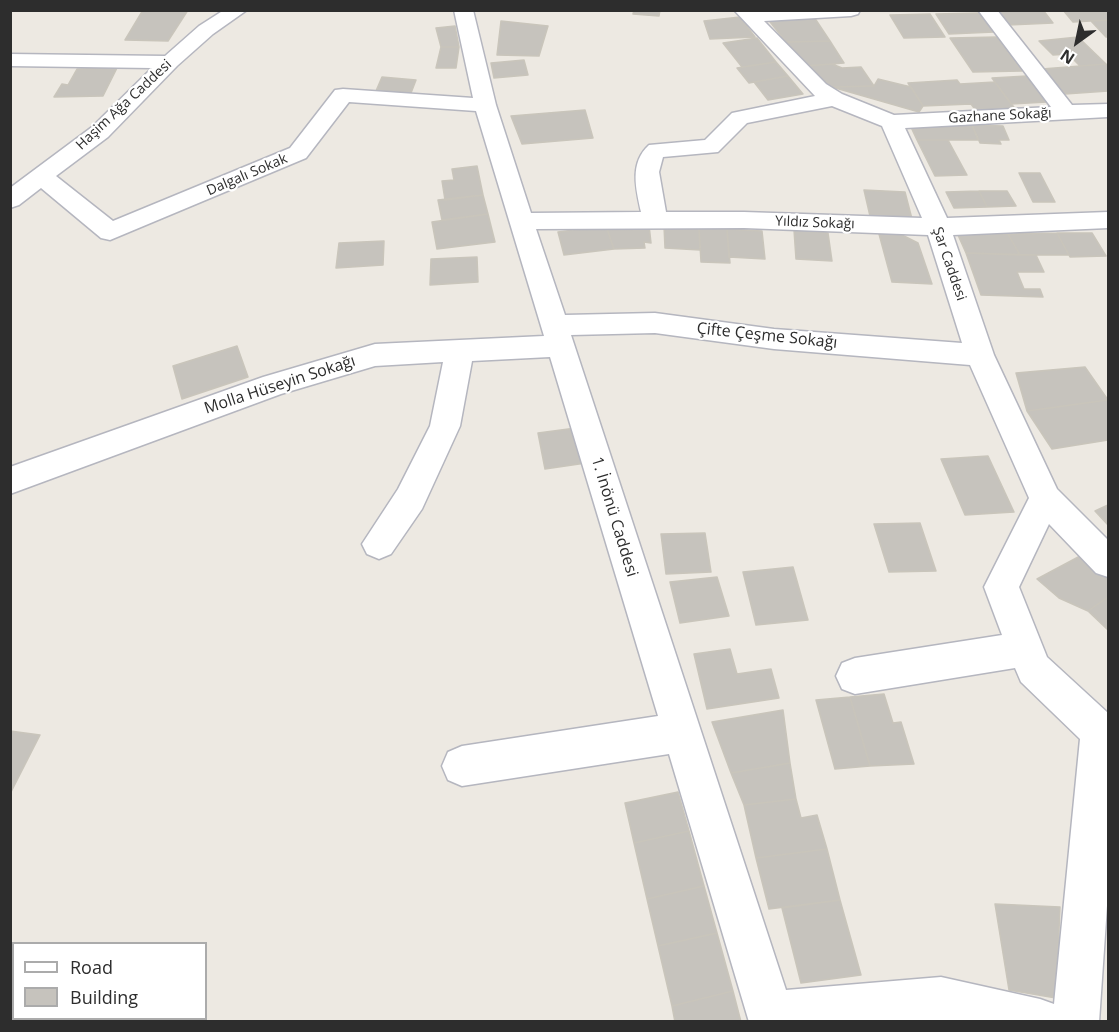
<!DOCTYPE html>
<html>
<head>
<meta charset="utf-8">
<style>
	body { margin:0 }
	#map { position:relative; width:1119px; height:1032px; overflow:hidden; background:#ede9e2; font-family:"Open Sans",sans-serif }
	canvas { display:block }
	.frame { position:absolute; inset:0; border:12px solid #2d2d2d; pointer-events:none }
	.legend { position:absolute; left:12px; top:942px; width:195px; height:78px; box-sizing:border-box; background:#fff; border:2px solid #ababab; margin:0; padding:8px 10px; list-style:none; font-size:18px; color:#2d2d2d }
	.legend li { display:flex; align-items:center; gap:12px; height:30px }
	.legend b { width:30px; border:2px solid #ababab }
	.north { position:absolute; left:1047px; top:12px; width:60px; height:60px; -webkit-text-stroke:4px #fff; paint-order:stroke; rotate:213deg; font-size:16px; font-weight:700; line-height:24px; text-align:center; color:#2d2d2d }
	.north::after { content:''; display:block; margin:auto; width:21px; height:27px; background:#2d2d2d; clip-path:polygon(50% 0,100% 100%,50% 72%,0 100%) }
</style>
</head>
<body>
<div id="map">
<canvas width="1119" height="1032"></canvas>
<div class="frame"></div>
<ul class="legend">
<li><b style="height:8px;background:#fff"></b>Road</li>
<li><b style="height:16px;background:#c6c3bd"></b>Building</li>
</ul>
<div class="north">N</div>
</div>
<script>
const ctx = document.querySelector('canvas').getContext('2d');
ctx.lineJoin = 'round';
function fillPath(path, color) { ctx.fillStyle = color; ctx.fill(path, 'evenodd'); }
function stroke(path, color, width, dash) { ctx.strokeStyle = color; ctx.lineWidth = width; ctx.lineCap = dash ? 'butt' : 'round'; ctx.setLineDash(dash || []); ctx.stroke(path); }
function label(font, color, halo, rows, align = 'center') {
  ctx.font = font + ' "Open Sans",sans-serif'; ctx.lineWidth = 4.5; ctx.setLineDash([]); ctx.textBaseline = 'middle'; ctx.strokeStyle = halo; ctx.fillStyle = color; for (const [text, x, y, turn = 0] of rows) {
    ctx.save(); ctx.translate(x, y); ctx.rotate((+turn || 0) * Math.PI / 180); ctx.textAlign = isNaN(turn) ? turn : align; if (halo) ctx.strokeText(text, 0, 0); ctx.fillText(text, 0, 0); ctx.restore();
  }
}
const building = new Path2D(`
	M143 10H188L168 41 125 40Z
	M634 10H660L659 16 633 14Z
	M997 10H1043L1053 23 1008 25Z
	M1063 10H1108V20L1073 22Z
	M979 13 994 32 949 34 936 14Z
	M930 14 945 37 904 38 890 15Z
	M740 17 755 37 710 39 704 21Z
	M814 17 830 41 786 42 767 18Z
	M1108 20V37H1106L1091 21Z
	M501 21 548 26 539 56 497 55Z
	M455 26 459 47H441L436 28Z
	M997 37 1022 71 973 72 950 38Z
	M1078 37 1106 64 1080 66 1068 54 1053 55 1039 41Z
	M757 38 776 62 742 67 723 43Z
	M830 41 844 63 806 66 786 42Z
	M441 47H459L456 68H436Z
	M524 60 528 75 494 78 491 63Z
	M776 62 788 76 749 83 737 68Z
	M832 64 842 68 861 67 874 86 832 87 806 66Z
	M1106 64 1108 66V91L1065 94 1042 69Z
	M117 68 103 96 54 97 62 84 68 85 77 69Z
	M788 76 803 94 768 100 754 82Z
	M1027 76 1047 102 1011 104 992 78Z
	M382 77 416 80 411 93 376 91Z
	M878 79 911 87 923 106 919 112 832 87 874 86Z
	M957 80 960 84 995 82 1016 110 977 112 971 104 923 106 908 83Z
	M585 110 593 138 522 144 511 116Z
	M910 125H972L978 140H917Z
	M972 125 1003 126 1009 140H999L1001 144 980 143Z
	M917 140H948L967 175 935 176Z
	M477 166 483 195 445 200 442 181 454 180 452 169Z
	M1019 173H1040L1055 202H1033Z
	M864 190 905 192 912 219 870 216Z
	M979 191 987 207 954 208 946 192Z
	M979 191H1007L1016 206 987 207Z
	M483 195 488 214 442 220 438 200Z
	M488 214 495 242 437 249 432 222Z
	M649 225 651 243 644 242 645 248 614 249 606 226Z
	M606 226 614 249 564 255 558 232Z
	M664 226 699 228 700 250 665 248Z
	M699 228 727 229 730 263 701 262Z
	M727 229 762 231 765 259 729 257Z
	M794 230 828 233 832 261 796 259Z
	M1057 233H1092L1106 256 1070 257Z
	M1057 233 1069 255H1020L1008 234Z
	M879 234H900L918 243 932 284 892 282Z
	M1008 234 1020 255 966 253 958 235Z
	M384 241 383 265 336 268 339 243Z
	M966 253 1036 255 1044 272H1017L1024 289H1040L1043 297 981 295Z
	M477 257 478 282 430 285 431 259Z
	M237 346 248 377 182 399 173 366Z
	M1085 367 1108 400 1027 411 1016 373Z
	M1108 400V440L1052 449 1027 411Z
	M576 428 586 463 545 469 538 433Z
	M988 456 1014 512 965 515 941 459Z
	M1108 505V525L1095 511Z
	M920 523 936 571 889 572 874 524Z
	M705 533 711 572 666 574 661 534Z
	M1082 555 1108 579V597L1088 611 1059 598 1037 579Z
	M793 567 808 620 756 625 743 572Z
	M717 577 729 616 680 623 670 582Z
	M1108 597V630L1088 611Z
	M730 649 737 674 771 669 779 698 707 709 694 654Z
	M884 694 893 723 901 722 914 764 870 766 850 697Z
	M850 697 870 766 835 769 816 700Z
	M783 710 790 763 731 773 712 722Z
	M10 731 40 735 10 794Z
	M790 763 796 799 744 805 731 773Z
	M678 792 689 831 634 843 625 803Z
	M796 799 801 818 817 815 827 849 756 858 744 805Z
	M689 831 704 886 647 899 634 843Z
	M827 849 840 900 769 909 756 858Z
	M704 886 717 933 658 946 647 899Z
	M840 900 861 975 801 983 782 908Z
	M995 904 1060 907 1056 998 1009 990Z
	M717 933 733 991 672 1006 658 946Z
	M733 991 741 1022H675L672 1006Z`);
fillPath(building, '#c6c3bd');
stroke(building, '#c9c5bb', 1.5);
const minor = new Path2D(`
	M224 10H247L213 34 177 66 108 137 56 176 113 221 290 148 335 90 343 89 473 98 454 10H473L496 105 531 213 641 212C636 189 629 163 649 145L705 140 732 113 815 96 734 10H860L858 14 851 16 764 21 826 84 842 94 894 115 1051 107 978 10H997L1072 105 1108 104V117L905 128 947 218 1108 212V228L953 235 994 355 1057 489 1108 540V577L1096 573 1049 524 1019 587 1047 657 1108 713V891L1099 1022H749L669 754 462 786 448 780 442 766 448 752 462 746 658 716 550 357 472 361 460 426 422 509 391 554 379 559 367 554 362 544 398 489 430 426 443 362 375 366 281 394 10 494V467L263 377 375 344 544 336 476 111 349 102 306 158 110 240 101 238 41 188 19 205 10 208V188L92 127 152 68 10 66V54L165 56 199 26ZM832 106 882 126 922 218 744 212H666L659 172 663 157 718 152 747 123ZM744 228 928 235 962 343 774 329 655 313 565 315 536 229ZM655 333 774 349 970 365 1029 498 984 587 1002 635 855 658 842 663 836 676 842 689 855 694 1015 668 1021 682 1080 739 1054 1004 1040 999 941 977 786 990 571 335Z
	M10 953 14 955V1003L10 1001Z
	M23 1018H71L72 1022H24Z`);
stroke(minor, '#b5b6bf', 3);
fillPath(minor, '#fff');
label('14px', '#2d2d2d', '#fff', [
	["Haşim Ağa Caddesi",124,105,-43],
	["Gazhane Sokağı",1000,116,-3],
	["Dalgalı Sokak",247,175,-23],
	["Yıldız Sokağı",815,223,2],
	["Şar Caddesi",949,264,71]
]);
label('16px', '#2d2d2d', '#fff', [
	["Çifte Çeşme Sokağı",767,336,6],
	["Molla Hüseyin Sokağı",280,385,-18],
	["1. İnönü Caddesi",614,517,73]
]);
</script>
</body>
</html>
